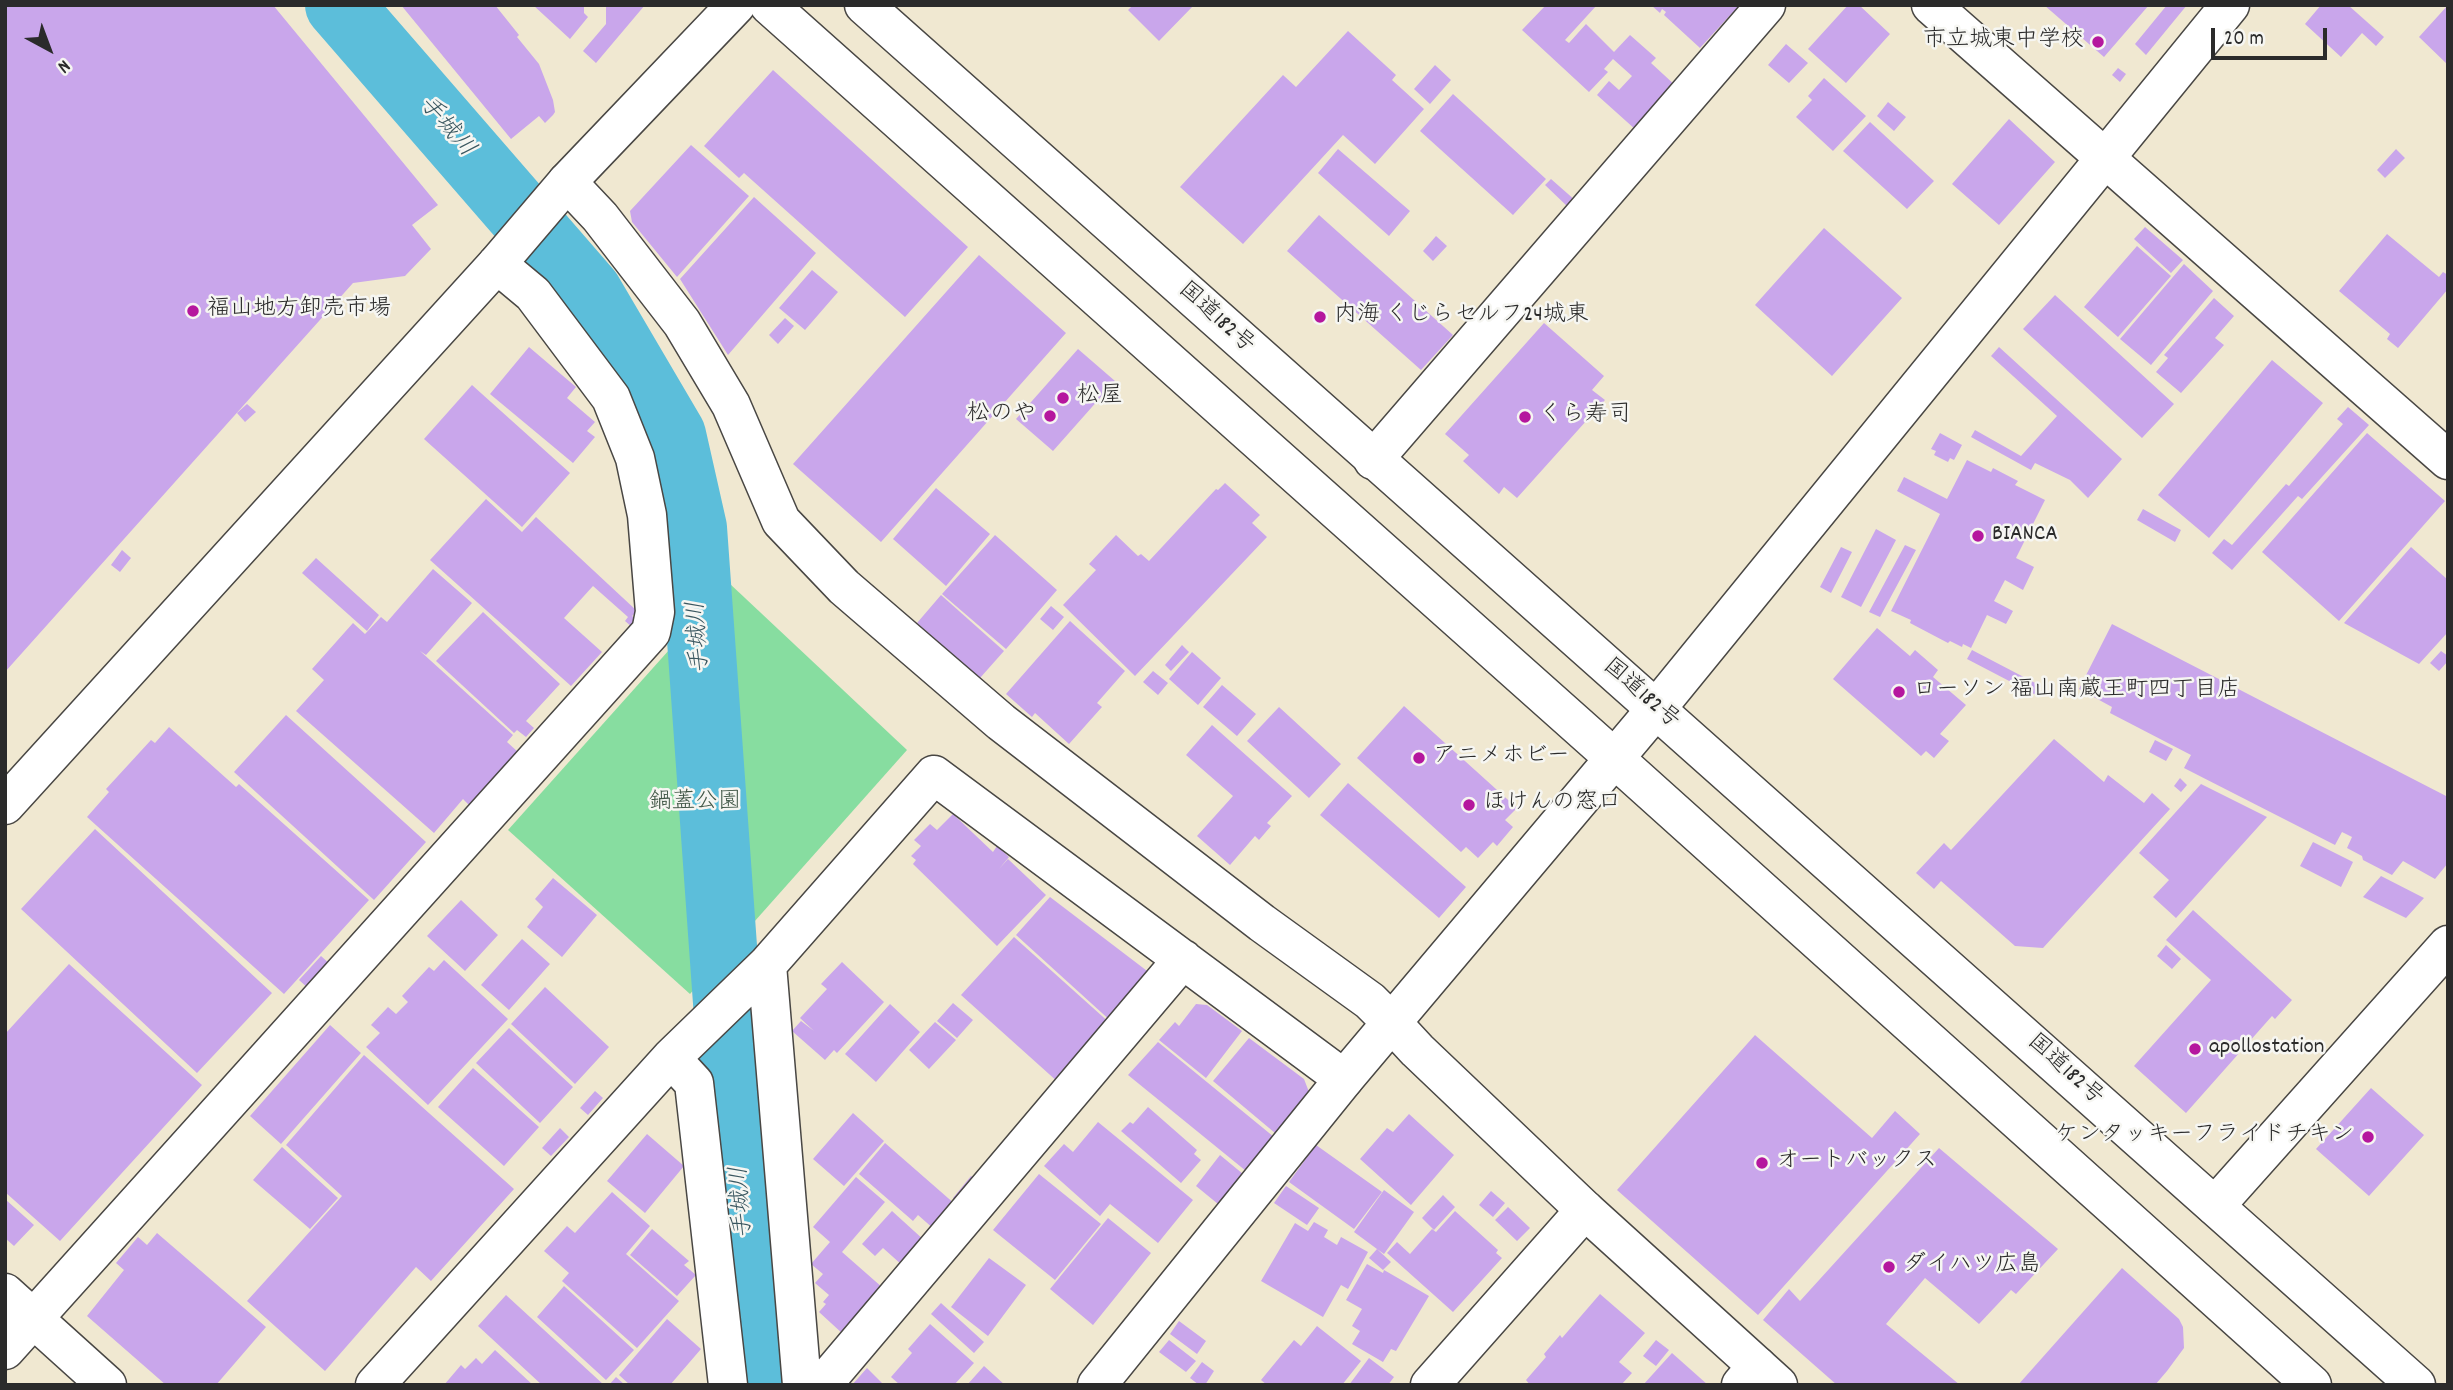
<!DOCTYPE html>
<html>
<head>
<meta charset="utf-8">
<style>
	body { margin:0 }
	#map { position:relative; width:2453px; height:1390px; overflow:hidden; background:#f0e8d1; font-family:Dekko,sans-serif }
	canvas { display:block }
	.frame { position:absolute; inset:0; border:7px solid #2b2b2b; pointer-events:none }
	.north { position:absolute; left:14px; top:14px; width:70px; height:70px; -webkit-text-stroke:5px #f6f6f2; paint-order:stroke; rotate:139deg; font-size:19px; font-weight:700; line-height:28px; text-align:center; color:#2b2b2b }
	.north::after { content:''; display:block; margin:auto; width:24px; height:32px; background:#2b2b2b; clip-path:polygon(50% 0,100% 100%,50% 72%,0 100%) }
	.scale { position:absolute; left:2211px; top:28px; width:116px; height:32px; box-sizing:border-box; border:4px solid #2b2b2b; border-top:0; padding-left:9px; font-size:21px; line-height:24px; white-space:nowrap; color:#2b2b2b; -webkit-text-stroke:5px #f6f6f2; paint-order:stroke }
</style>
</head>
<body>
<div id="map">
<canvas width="2453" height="1390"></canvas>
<div class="frame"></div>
<div class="north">N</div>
<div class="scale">20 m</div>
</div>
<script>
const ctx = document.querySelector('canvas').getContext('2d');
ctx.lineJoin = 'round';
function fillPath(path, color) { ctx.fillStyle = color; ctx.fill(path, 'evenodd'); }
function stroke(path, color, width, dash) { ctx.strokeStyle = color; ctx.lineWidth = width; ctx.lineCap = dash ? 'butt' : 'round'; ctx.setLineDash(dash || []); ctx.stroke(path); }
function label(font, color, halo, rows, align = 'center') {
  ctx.font = font + ' Dekko,"Klee One",sans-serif'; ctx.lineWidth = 5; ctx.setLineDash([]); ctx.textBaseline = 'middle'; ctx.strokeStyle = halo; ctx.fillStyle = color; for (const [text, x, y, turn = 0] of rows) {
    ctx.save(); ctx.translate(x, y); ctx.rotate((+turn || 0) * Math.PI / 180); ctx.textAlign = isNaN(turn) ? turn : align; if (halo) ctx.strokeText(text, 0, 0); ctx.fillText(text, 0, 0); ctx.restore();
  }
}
fillPath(new Path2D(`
	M729 583 907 750 690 994 508 830Z`), '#87dda0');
stroke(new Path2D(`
	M339 5 588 292 672 435 693 528 738 1156 758 1385`), '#5cbeda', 68);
fillPath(new Path2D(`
	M5 5H273L438 205 412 225 431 249 405 276 353 283 5 672Z
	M401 5H495L519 35 517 37 539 64 553 100 555 112 553 115 545 123 539 116 511 139Z
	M533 5H584V13L588 17 570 39Z
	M606 5H645L596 63 583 51 606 24Z
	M1133 5H1194L1159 41 1128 10Z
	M1546 5H1597L1565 40 1569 43 1586 24 1614 52 1630 35 1656 58 1651 63 1676 86 1636 130 1597 95 1609 81 1619 90 1632 76 1613 59 1604 69 1608 72 1589 92 1522 30Z
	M1651 5H1750L1740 16 1734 11 1700 48 1664 15 1666 12 1662 9 1660 13Z
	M1848 5H1859L1890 34 1846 83 1808 49Z
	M2044 5H2149L2104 57Z
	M2167 5H2187L2146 55 2135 44Z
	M2321 5H2348L2384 37 2376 46 2362 33 2341 57 2305 24Z
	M2448 5V65L2419 37Z
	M1348 31 1396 75 1392 80 1424 109 1375 164 1343 135 1243 244 1180 187 1283 75 1296 87Z
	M1786 44 1808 63 1789 83 1768 65Z
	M1435 65 1451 80 1430 104 1414 89Z
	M2118 68 2126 74 2120 82 2112 75Z
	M773 70 968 247 905 317 744 173 739 178 704 146Z
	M1824 78 1866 116 1833 151 1796 117 1812 100 1808 96Z
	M1453 94 1546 179 1513 215 1420 131Z
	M1888 102 1906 117 1894 131 1877 116Z
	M2009 119 2055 162 1999 225 1952 184Z
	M1870 122 1934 181 1907 209 1843 151Z
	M691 145 749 196 677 277 632 222 630 211Z
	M1338 149 1410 211 1389 236 1318 173Z
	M2396 149 2405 158 2385 178 2377 170Z
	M1551 179 1576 201 1569 208 1545 185Z
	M754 197 816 253 728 355 680 279Z
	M1319 215 1453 335 1421 370 1287 251Z
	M2145 227 2183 260 2171 273 2134 239Z
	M1824 228 1902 298 1832 376 1755 305Z
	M2387 234 2439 277 2443 272 2448 275V289L2398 348 2387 339 2390 334 2339 291Z
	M1436 236 1447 246 1433 261 1423 251Z
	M2137 246 2171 276 2118 337 2084 307Z
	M979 255 1066 333 881 542 793 464Z
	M2184 264 2213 291 2151 365 2120 339Z
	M812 270 838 292 805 330 779 308Z
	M2055 295 2174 404 2142 438 2023 329Z
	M2214 298 2234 316 2215 338 2224 345 2181 393 2156 372 2168 358 2164 355Z
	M785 318 794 326 778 344 769 335Z
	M1544 323 1604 376 1592 390 1605 400 1517 498 1504 487 1499 494 1463 461 1469 455 1445 434Z
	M529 347 576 387 567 398 595 422 587 431 595 437 573 463 490 394Z
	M1999 347 2122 459 2088 498 2070 480 2035 463 2031 470 1971 437 1975 430 2021 456 2057 416 1991 356Z
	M1078 349 1115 381 1053 451 1016 419Z
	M2272 360 2323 403 2209 538 2158 495Z
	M472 385 570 473 522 527 424 439Z
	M247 404 256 412 245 422 237 413Z
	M2348 407 2369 425 2302 499 2298 496 2232 570 2212 553 2224 539 2232 545 2286 484 2289 486 2343 424 2337 419Z
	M1940 433 1962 445 1954 460 1950 458 1948 462 1934 455 1936 451 1931 449Z
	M2367 433 2445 501 2339 621 2262 552Z
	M1967 460 1991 472 1993 468 2018 481 2015 485 2045 500 2016 558 2034 567 2023 590 2005 580 1994 601 2013 611 2006 624 1987 615 1971 648 1963 644 1962 647 1950 641 1948 643 1910 623 1911 620 1891 611 1940 514 1897 491 1904 477 1947 499Z
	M1225 483 1260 515 1252 523 1267 537 1135 676 1063 605 1096 570 1089 564 1116 535 1138 556 1141 554 1149 561 1216 489 1218 490Z
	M936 488 990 534 946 586 893 539Z
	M486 499 522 532 536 517 637 611 632 616 638 621 632 627 625 621 628 617 593 586 564 618 602 652 571 686 430 560Z
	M2143 509 2181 530 2175 542 2137 520Z
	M1876 529 1896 540 1861 607 1841 597Z
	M995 535 1057 590 1006 649 942 594Z
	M1905 545 1916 550 1880 617 1869 612Z
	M1841 547 1852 552 1831 593 1820 587Z
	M2411 547 2448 580V632L2419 664 2344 623Z
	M122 550 131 558 120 572 111 565Z
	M316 558 379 615 367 631 302 573Z
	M433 569 472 603 426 655 420 651 513 735 507 742 518 752 470 806 463 799 434 833 296 711 324 680 312 669 353 623 365 634 381 617 387 622Z
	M941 595 1004 651 980 678 917 623Z
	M1051 606 1064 617 1053 630 1040 619Z
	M483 612 560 684 526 721 534 728 526 737 517 730 514 733 436 661Z
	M1070 621 1125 671 1097 703 1102 707 1069 744 1035 713 1032 717 1006 694Z
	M2112 624 2448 797V863L2435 879 2403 861 2392 875 2363 860 2362 856 2347 848 2352 837 2342 832 2335 845 2184 768 2191 755 2110 713 2112 707 2079 689Z
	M1877 628 1910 656 1915 650 1938 670 1933 677 1966 705 1940 734 1949 741 1934 758 1926 751 1921 756 1833 679Z
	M1182 645 1189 652 1171 671 1165 665Z
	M1972 650 2041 686 2036 695 1967 659Z
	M2441 651 2448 656V661L2439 671 2430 663Z
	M1192 652 1221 678 1198 705 1169 679Z
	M1153 671 1168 683 1158 695 1143 682Z
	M1222 685 1256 714 1237 736 1203 707Z
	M1404 706 1517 808 1505 820 1513 827 1497 846 1493 842 1478 858 1466 847 1461 852 1357 758Z
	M1279 707 1341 764 1309 798 1247 741Z
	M286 715 426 842 374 900 234 772Z
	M1212 725 1292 796 1267 823 1271 826 1259 840 1255 836 1230 865 1197 836 1233 796 1186 755Z
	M169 727 236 787 239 784 369 900 284 994 87 817 109 792 106 789 151 740 155 743Z
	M2054 739 2104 782 2108 775 2144 803 2152 793 2170 809 2043 948 2015 946 1941 881 1934 889 1916 873 1944 843 1951 850Z
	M2155 740 2173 749 2166 761 2149 752Z
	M2180 778 2187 785 2181 792 2174 786Z
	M1348 783 1466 887 1439 918 1320 815Z
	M2201 784 2267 817 2176 918 2153 897 2169 880 2139 853Z
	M953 814 993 852 997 846 1009 857 999 869 1008 859 1046 895 997 946 913 864 916 860 911 856 921 846 914 840 930 824 937 830Z
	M95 829 272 993 197 1073 21 909Z
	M2313 842 2353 862 2341 887 2300 866Z
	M2381 876 2424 898 2406 918 2363 897Z
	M553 878 597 915 562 957 527 927 543 907 535 899Z
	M1050 897 1155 977 1113 1023 1016 935Z
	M461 900 498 935 465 971 427 936Z
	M2193 910 2292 1000 2275 1019 2272 1016 2186 1113 2134 1066 2211 980 2166 940Z
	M1014 937 1112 1025 1059 1083 961 995Z
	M522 939 550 964 509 1010 481 985Z
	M2166 945 2181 959 2172 969 2157 956Z
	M321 956 331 965 309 989 299 980Z
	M444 960 508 1019 428 1105 366 1047 380 1033 371 1025 388 1007 396 1014 408 1002 402 996 429 967 434 971Z
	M842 962 884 1002 837 1053 834 1050 825 1060 792 1031 801 1021 814 1031 800 1018 827 989 821 984Z
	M69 964 202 1085 60 1241 5 1192V1034Z
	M545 987 609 1047 575 1084 511 1024Z
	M953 1003 973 1020 957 1038 937 1021Z
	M890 1004 920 1032 876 1082 845 1054Z
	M1196 1004 1207 1005 1242 1031 1206 1078 1159 1040 1175 1022 1179 1026Z
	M935 1022 956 1040 929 1069 909 1050Z
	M330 1025 361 1053 281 1144 250 1116Z
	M509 1028 573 1087 540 1123 476 1063Z
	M1755 1035 1872 1138 1895 1111 1920 1134 1758 1315 1617 1190Z
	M1249 1038 1304 1079 1309 1092 1275 1133 1213 1081Z
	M1158 1042 1274 1137 1246 1171 1128 1075Z
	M364 1055 514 1189 431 1281 416 1267 325 1371 247 1301 342 1196 286 1145Z
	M473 1068 539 1127 504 1166 438 1107Z
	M2371 1088 2424 1135 2369 1196 2316 1149Z
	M595 1091 603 1098 588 1115 580 1108Z
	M1148 1107 1197 1150 1194 1154 1201 1160 1181 1183 1121 1131 1130 1122 1133 1124Z
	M853 1113 884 1141 844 1186 813 1159Z
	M1409 1114 1454 1155 1411 1205 1360 1159 1387 1128 1393 1132Z
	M1098 1122 1193 1200 1158 1243 1110 1204 1100 1216 1044 1166 1064 1144 1073 1152Z
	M560 1128 569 1137 551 1156 542 1148Z
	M647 1134 684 1166 645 1213 607 1181Z
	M885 1143 956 1205 935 1230 918 1215 913 1221 859 1174Z
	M1316 1145 1382 1192 1354 1229 1289 1182Z
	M282 1147 338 1198 310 1229 253 1180Z
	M1939 1148 2058 1249 2016 1294 2011 1290 1979 1324 1925 1278 1886 1324 1960 1385H1837L1763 1320 1789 1289 1800 1301Z
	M1220 1155 1243 1174 1218 1204 1196 1186Z
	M1039 1174 1101 1224 1055 1280 993 1230Z
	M971 1176 977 1181 958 1203 953 1198Z
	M856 1177 885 1202 842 1252 883 1288 843 1334 819 1312 826 1304 823 1302 829 1295 815 1283 823 1274 811 1264 830 1242 813 1227Z
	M1286 1186 1319 1208 1307 1225 1274 1203Z
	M1384 1190 1414 1212 1384 1254 1377 1249 1391 1262 1383 1270 1369 1258 1377 1249 1354 1232Z
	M1491 1191 1505 1203 1493 1217 1479 1205Z
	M612 1192 650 1226 626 1254 679 1301 637 1348 562 1281 569 1273 544 1251 567 1226 575 1233Z
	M1443 1195 1455 1207 1434 1230 1422 1218Z
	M5 1199 34 1225 14 1246 5 1238Z
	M1508 1207 1530 1228 1517 1241 1495 1220Z
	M892 1211 925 1241 902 1265 883 1248 875 1256 862 1244Z
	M1455 1211 1498 1250 1496 1253 1502 1258 1453 1312 1387 1253 1397 1242 1410 1254 1432 1229 1436 1232Z
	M1108 1218 1151 1253 1093 1325 1050 1289Z
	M1314 1222 1328 1230 1324 1237 1337 1245 1341 1237 1368 1252 1348 1289 1341 1285 1323 1317 1261 1281 1295 1223 1308 1231Z
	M652 1229 689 1261 684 1265 696 1275 677 1296 630 1255Z
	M157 1233 266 1327 216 1385H166L87 1316 124 1270 116 1263 138 1237 147 1245Z
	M989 1258 1026 1285 988 1336 951 1307Z
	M1367 1264 1383 1273 1384 1270 1429 1296 1396 1351 1391 1349 1383 1362 1352 1344 1360 1331 1352 1326 1362 1309 1346 1300Z
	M2122 1268 2179 1319 2183 1327 2184 1348 2167 1371 2155 1385H2018Z
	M564 1286 634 1350 606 1380 537 1317Z
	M1600 1294 1645 1333 1619 1362 1632 1373 1621 1385H1530L1526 1380 1546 1357 1544 1354 1560 1335 1562 1338Z
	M506 1295 604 1385H542L478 1326Z
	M941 1303 984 1342 974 1353 931 1314Z
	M667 1319 701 1349 670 1385H630L619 1375Z
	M1179 1321 1206 1341 1197 1354 1170 1334Z
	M930 1324 974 1363 954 1385H900L891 1377 912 1353 908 1349Z
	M1317 1326 1361 1361 1342 1385H1267L1261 1380 1294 1340 1301 1346Z
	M1169 1340 1196 1361 1186 1372 1159 1352Z
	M1656 1340 1669 1350 1656 1366 1643 1356Z
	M495 1350 533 1385H444L461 1365 465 1369 476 1358 482 1364Z
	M1672 1353 1708 1385H1643Z
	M1369 1358 1394 1377 1388 1385H1349Z
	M1202 1362 1214 1371 1205 1385H1199L1190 1378Z
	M984 1366 1005 1385H967Z
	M867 1368 884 1385H852Z
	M616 1377 625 1385H609Z`), '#c9a6eb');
const street = new Path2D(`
	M1931 5 2448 460
	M567 182 600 217 682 323 731 405 781 521 844 587 1001 722 1262 923 1370 1001 1392 1023
	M1373 460 1766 5
	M767 965 802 1385
	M671 1058 694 1083 728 1385
	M2215 1206 2448 945
	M5 1293 107 1385
	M5 1350 651 632 655 612 647 515 635 458 611 398 533 294 497 264
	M375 1385 671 1058 767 965 934 775 1344 1079
	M814 1385 829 1377 1183 959
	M1430 1385 1585 1210
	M1741 1385 1757 1366`);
const secondary = new Path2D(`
	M5 805 497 264 567 182 736 5
	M1392 1023 1417 1050 1585 1210 1778 1385
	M1097 1385 1344 1079 1656 709 2230 5`);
const highway = new Path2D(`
	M769 5 1614 758 2312 1385
	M864 5 2416 1385`);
stroke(street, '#494744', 41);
stroke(secondary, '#494744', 41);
stroke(highway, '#494744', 41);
stroke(street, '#fff', 38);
stroke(secondary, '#fff', 38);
stroke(highway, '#fff', 38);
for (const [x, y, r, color] of [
	[2098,42,7,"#b5179e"],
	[193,311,7,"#b5179e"],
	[1320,317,7,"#b5179e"],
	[1063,398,7,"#b5179e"],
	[1050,416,7,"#b5179e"],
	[1525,417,7,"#b5179e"],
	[1978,536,7,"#b5179e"],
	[1899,692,7,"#b5179e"],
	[1419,758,7,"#b5179e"],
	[1469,805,7,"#b5179e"],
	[2195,1049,7,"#b5179e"],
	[2368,1137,7,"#b5179e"],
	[1762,1163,7,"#b5179e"],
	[1889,1267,7,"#b5179e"]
]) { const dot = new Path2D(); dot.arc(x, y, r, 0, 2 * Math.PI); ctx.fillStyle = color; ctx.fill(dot); stroke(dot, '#f6f6f2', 2.5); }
label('23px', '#2b2b2b', '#f6f6f2', [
	["市立城東中学校",2084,42,"right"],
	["福山地方卸売市場",207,311],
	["内海 くじらセルフ24城東",1334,317],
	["松屋",1077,398],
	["松のや",1036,416,"right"],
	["くら寿司",1539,417],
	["BIANCA",1992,536],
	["ローソン 福山南蔵王町四丁目店",1913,692],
	["アニメホビー",1433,758],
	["ほけんの窓口",1483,805],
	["apollostation",2209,1049],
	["ケンタッキーフライドチキン",2354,1137,"right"],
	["オートバックス",1776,1163],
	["ダイハツ広島",1903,1267]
], 'left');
label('23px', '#2b2b2b', '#f6f6f2', [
	["国道182号",1215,319,42],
	["国道182号",1640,695,41],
	["国道182号",2064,1071,42]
]);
label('23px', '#425848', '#f6f6f2', [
	["鍋蓋公園",695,804]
]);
label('italic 24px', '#3a5760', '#f6f6f2', [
	["手城川",445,128,49],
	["手城川",701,637,-94],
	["手城川",744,1202,-94]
]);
</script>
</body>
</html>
